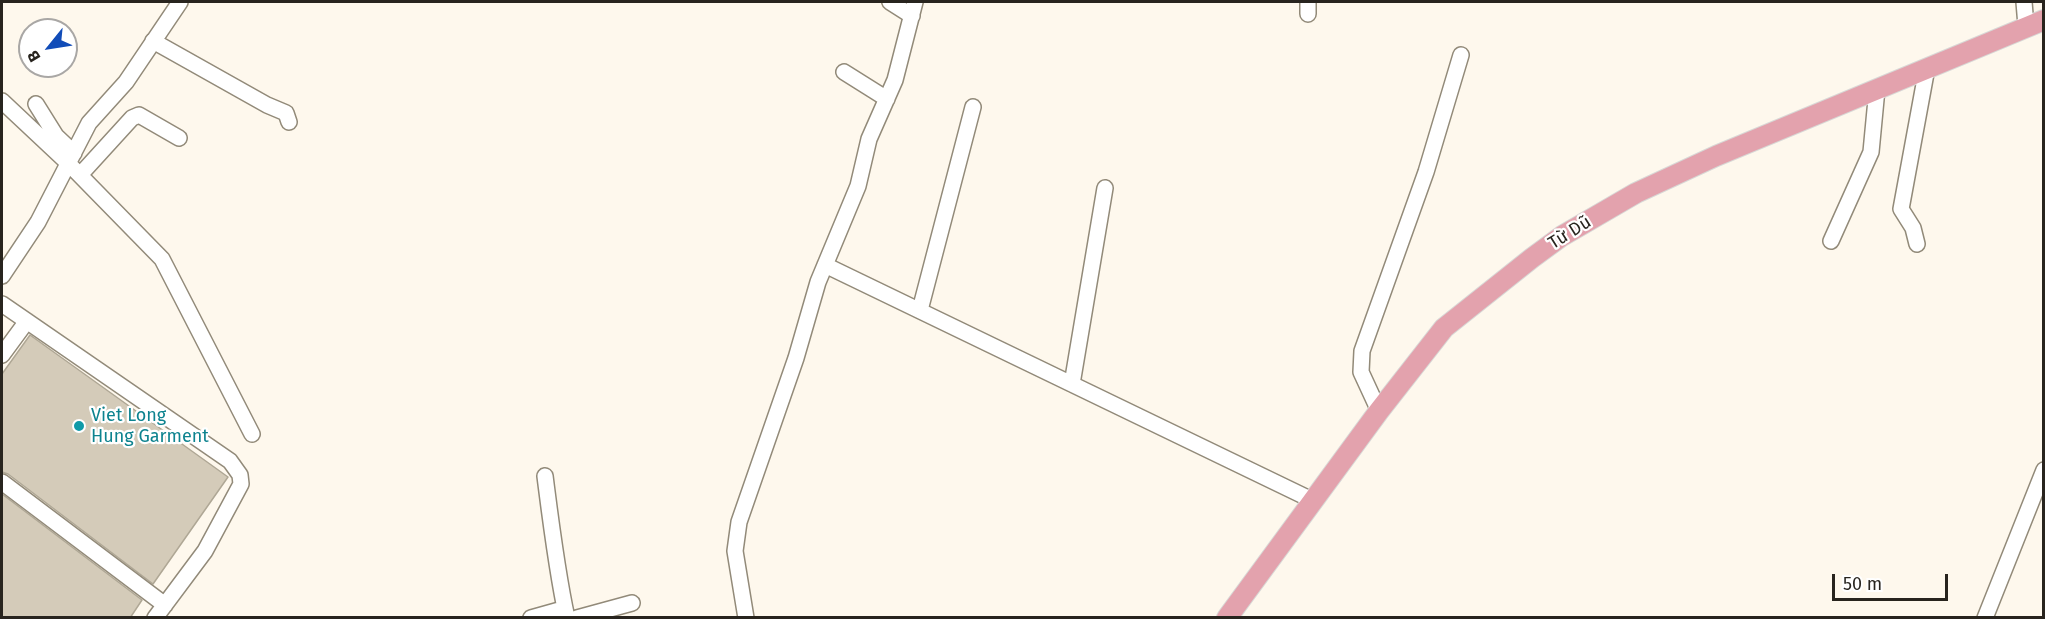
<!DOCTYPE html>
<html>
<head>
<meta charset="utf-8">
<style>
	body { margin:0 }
	#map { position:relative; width:2045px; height:619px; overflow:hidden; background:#fef8ed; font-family:"Fira Sans",sans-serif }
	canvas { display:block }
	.frame { position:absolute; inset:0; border:3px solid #28241e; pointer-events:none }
	.north { position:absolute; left:18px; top:18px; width:60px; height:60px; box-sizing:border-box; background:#fff; border:2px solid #a9a7a5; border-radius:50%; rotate:240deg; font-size:16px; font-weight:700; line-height:24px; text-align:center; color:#28241e }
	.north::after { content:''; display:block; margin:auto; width:21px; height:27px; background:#114cb8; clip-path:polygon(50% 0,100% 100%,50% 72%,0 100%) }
	.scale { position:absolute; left:1832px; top:574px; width:116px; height:27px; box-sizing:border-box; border:3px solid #28241e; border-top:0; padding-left:8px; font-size:18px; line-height:21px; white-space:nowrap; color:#28241e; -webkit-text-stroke:4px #fff; paint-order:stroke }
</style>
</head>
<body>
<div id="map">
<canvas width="2045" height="619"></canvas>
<div class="frame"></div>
<div class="north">B</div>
<div class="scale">50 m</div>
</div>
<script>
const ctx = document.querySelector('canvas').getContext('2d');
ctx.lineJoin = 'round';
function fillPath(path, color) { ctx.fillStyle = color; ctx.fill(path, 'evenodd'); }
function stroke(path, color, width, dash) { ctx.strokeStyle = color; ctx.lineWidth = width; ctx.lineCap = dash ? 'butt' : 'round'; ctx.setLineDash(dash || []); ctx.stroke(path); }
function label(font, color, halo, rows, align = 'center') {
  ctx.font = font + ' "Fira Sans",sans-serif'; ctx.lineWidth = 4.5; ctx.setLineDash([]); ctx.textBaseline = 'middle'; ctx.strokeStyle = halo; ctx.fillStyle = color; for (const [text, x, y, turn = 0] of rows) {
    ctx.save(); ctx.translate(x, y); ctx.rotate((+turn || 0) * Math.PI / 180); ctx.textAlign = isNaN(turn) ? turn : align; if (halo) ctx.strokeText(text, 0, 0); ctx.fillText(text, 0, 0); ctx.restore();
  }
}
const building = new Path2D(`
	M30 335 228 477 153 584 8 474 2 472V374Z
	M2 494 142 600 130 618H2Z`);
fillPath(building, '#d4cbb9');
stroke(building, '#afa795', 1.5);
const minor = new Path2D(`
	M890 2 912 16
	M1308 2V14
	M2024 2 2026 26
	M153 41 267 105 286 113 289 122
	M844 72 887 99
	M2 101 68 163 162 259 252 434
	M36 104 56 136 74 153
	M80 175 132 118 139 115 179 138
	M1831 241 1871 152 1877 89
	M1917 244 1913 228 1901 209 1927 68
	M825 265 1314 501
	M2 276 38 222 89 123 126 82 180 2
	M2 304 230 461 240 475 241 484 205 551 155 618
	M920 310 973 107
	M2 355 27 321
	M1072 384 1105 188
	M1379 411 1361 372 1362 351 1426 172 1461 55
	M545 476C551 523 557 573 567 618
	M2 482 165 605
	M531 618 563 609
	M577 618 632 603
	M746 618 735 551 739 522 796 358 818 282 858 186 869 139 895 80 915 2
	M1985 618 2044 470`);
const major = new Path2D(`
	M1227 618 1379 411 1444 328 1532 258 1562 236 1636 193 1716 156 2044 20`);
stroke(minor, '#928a79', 18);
stroke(major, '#d8d8d6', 22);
stroke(minor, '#fff', 15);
stroke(major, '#e3a2ad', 20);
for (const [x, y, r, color] of [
	[79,426,6,"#0f9aa8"]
]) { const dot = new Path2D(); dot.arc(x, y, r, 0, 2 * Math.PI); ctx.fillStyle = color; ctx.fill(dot); stroke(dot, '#fff', 2); }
label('18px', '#28241e', '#fff', [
	["Từ Dũ",1570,233,-32]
]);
label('18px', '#0d838f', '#fff', [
	["Viet Long",91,416],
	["Hung Garment",91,437]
], 'left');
</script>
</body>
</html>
